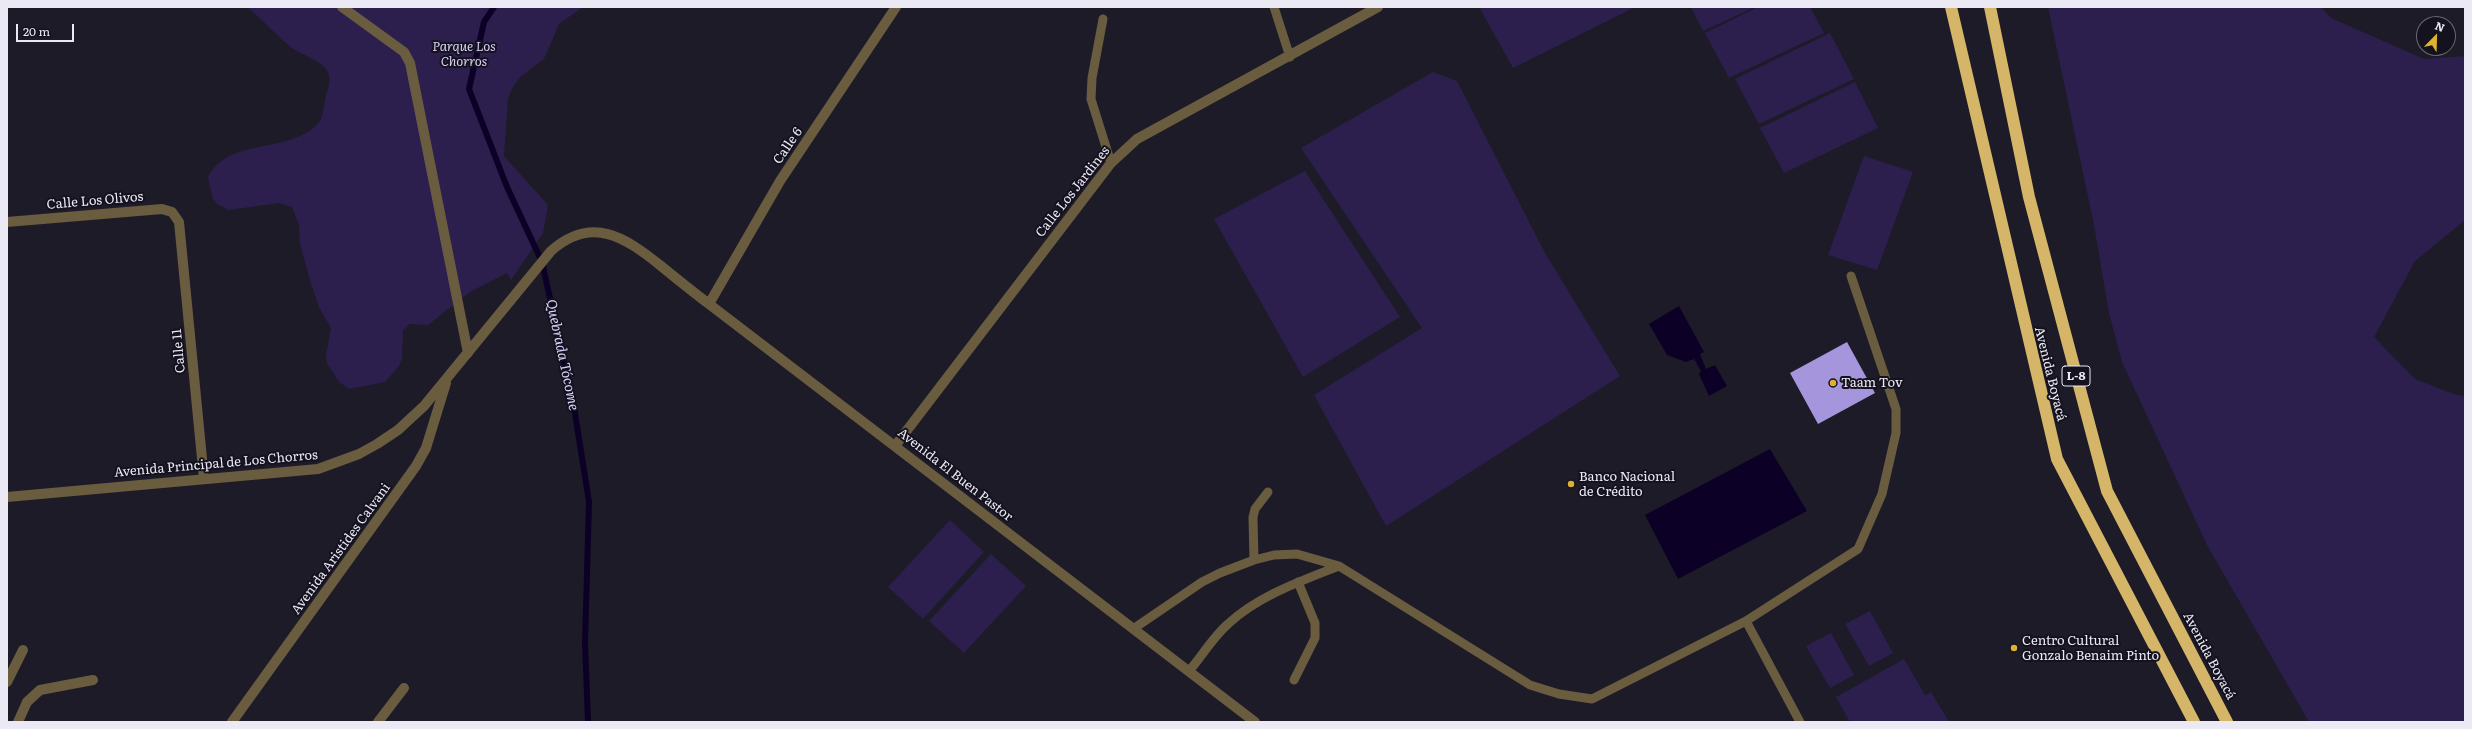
<!DOCTYPE html>
<html>
<head>
<meta charset="utf-8">
<style>
	body { margin:0 }
	#map { position:relative; width:2472px; height:729px; overflow:hidden; background:#1e1b28; font-family:Literata,serif }
	canvas { display:block }
	.frame { position:absolute; inset:0; border:8px solid #ebe9f3; pointer-events:none }
	.north { position:absolute; left:2416px; top:16px; width:40px; height:40px; box-sizing:border-box; background:#15121f; border:1px solid #6b6874; border-radius:50%; rotate:23deg; font-size:11px; font-weight:700; line-height:16px; text-align:center; color:#ebe9f3 }
	.north::after { content:''; display:block; margin:auto; width:14px; height:18px; background:#deb133; clip-path:polygon(50% 0,100% 100%,50% 72%,0 100%) }
	.scale { position:absolute; left:16px; top:24px; width:58px; height:18px; box-sizing:border-box; border:2px solid #ebe9f3; border-top:0; padding-left:5px; font-size:12px; line-height:14px; white-space:nowrap; color:#ebe9f3; -webkit-text-stroke:3px #15121f; paint-order:stroke }
</style>
</head>
<body>
<div id="map">
<canvas width="2472" height="729"></canvas>
<div class="frame"></div>
<div class="north">N</div>
<div class="scale">20 m</div>
</div>
<script>
const ctx = document.querySelector('canvas').getContext('2d');
ctx.lineJoin = 'round';
function fillPath(path, color) { ctx.fillStyle = color; ctx.fill(path, 'evenodd'); }
function stroke(path, color, width, dash) { ctx.strokeStyle = color; ctx.lineWidth = width; ctx.lineCap = dash ? 'butt' : 'round'; ctx.setLineDash(dash || []); ctx.stroke(path); }
function label(font, color, halo, rows, align = 'center') {
  ctx.font = font + ' Literata,serif'; ctx.lineWidth = 4; ctx.setLineDash([]); ctx.textBaseline = 'middle'; ctx.strokeStyle = halo; ctx.fillStyle = color; for (const [text, x, y, turn = 0] of rows) {
    ctx.save(); ctx.translate(x, y); ctx.rotate((+turn || 0) * Math.PI / 180); ctx.textAlign = isNaN(turn) ? turn : align; if (halo) ctx.strokeText(text, 0, 0); ctx.fillText(text, 0, 0); ctx.restore();
  }
}
fillPath(new Path2D(`
	M247 7H583L559 24 544 59 520 77 511 90 508 99 504 156 548 205 543 233 511 280 507 273 470 292 428 325 410 324 403 330 402 359 399 366 385 382 349 389 339 382 327 363 326 356 331 328 319 307 311 284 300 244 299 225 292 207 279 203 229 210 217 204 213 199 208 178C226 136 293 155 319 122 324 115 324 103 326 95 329 87 332 77 326 69 318 59 302 55 292 48 276 35 263 20 247 7Z
	M1479 7H1635L1513 68Z
	M1691 7H1755L1703 31Z
	M1758 7H1810L1824 33 1729 78 1705 33Z
	M2048 7H2321L2331 18 2424 59 2465 56V220L2415 261 2374 337 2415 379 2456 395 2465 396V722H2309L2207 545 2122 362 2109 313 2094 225Z
	M1830 33 1854 79 1759 124 1735 79Z
	M1433 72 1457 81 1545 253 1620 376 1386 526 1314 395 1422 328 1301 148Z
	M1855 82 1878 128 1784 173 1760 128Z
	M1864 156 1913 172 1877 270 1828 255Z
	M1305 171 1400 317 1303 377 1214 219Z
	M950 520 984 552 923 619 888 587Z
	M991 554 1026 586 964 653 929 621Z
	M1870 611 1893 653 1869 666 1845 624Z
	M1831 633 1854 675 1830 688 1806 646Z
	M1904 659 1925 695 1920 698 1931 692 1949 722H1850L1836 697Z`), '#2c1e4d');
fillPath(new Path2D(`
	M1679 306 1704 352 1700 354 1706 369 1715 365 1727 386 1709 396 1699 374 1701 371 1694 359 1686 362 1667 355 1649 324Z
	M1770 449 1807 511 1678 579 1645 515Z`), '#0d0026');
stroke(new Path2D(`
	M494 7 484 22 469 89 507 187 542 262 574 407 589 502 585 643 588 722`), '#0d0026', 6);
fillPath(new Path2D(`
	M1847 342 1875 393 1818 424 1790 373Z`), '#a595dc');
stroke(new Path2D(`
	M1274 7 1290 57
	M1103 19 1092 78 1091 99 1111 163
	M1254 560 1253 517 1255 509 1268 492
	M1746 621 1800 722
	M1133 629 1202 582 1220 573 1254 560 1274 555 1297 554 1339 566 1530 685 1559 694 1592 699 1746 621 1858 549 1882 494 1896 433V409L1851 276
	M1189 671C1202 656 1213 637 1228 624 1258 596 1301 581 1339 566
	M1294 680 1315 638V623L1298 582`), '#695c3f', 9);
stroke(new Path2D(`
	M342 7 404 52 410 63 468 353
	M7 222 162 209 172 212 179 222 204 479
	M709 304 780 181 896 7
	M895 446 1111 163 1137 139 1378 7
	M7 497 318 469 359 454 377 444 398 430 424 406 551 251C592 215 625 237 661 266 677 279 693 292 709 304L1255 722
	M7 682 23 650
	M18 722 27 702 40 690 93 680
	M232 722 416 466 426 448 446 383
	M378 722 404 688`), '#695c3f', 10);
stroke(new Path2D(`
	M1951 7 2057 459 2194 722
	M1990 7 2029 197 2107 491 2227 722`), '#d5b568', 12);
for (const [x, y, r, color] of [
	[1833,383,4,"#deb133"],
	[1571,484,4,"#deb133"],
	[2014,648,4,"#deb133"]
]) { const dot = new Path2D(); dot.arc(x, y, r, 0, 2 * Math.PI); ctx.fillStyle = color; ctx.fill(dot); stroke(dot, '#15121f', 1.5); }
for (const [x, y, w] of [
	[2076,376,28]
]) { const box = new Path2D(); box.roundRect(x - w / 2, y - 10, w, 20, 3); ctx.fillStyle = '#15121f'; ctx.fill(box); stroke(box, '#ebe9f3', 1); }
label('bold 12px', '#ebe9f3', null, [
	["L-8",2076,376]
]);
label('italic 13px', '#d8d1f7', '#15121f', [
	["Parque Los",464,47],
	["Chorros",464,62]
]);
label('13px', '#ebe9f3', '#15121f', [
	["Calle 6",788,146,-56],
	["Calle Los Jardines",1073,192,-52],
	["Calle Los Olivos",95,201,-5],
	["Calle 11",179,351,-95],
	["Avenida Boyacá",2050,374,76],
	["Avenida Principal de Los Chorros",216,464,-5],
	["Avenida El Buen Pastor",955,475,38],
	["Avenida Aristides Calvani",341,549,-54],
	["Avenida Boyacá",2209,656,62]
]);
label('13px', '#ebe9f3', '#15121f', [
	["Taam Tov",1841,383],
	["Banco Nacional",1579,477],
	["de Crédito",1579,492],
	["Centro Cultural",2022,641],
	["Gonzalo Benaim Pinto",2022,656]
], 'left');
label('italic 14px', '#dad3fa', '#15121f', [
	["Quebrada Tócome",562,355,78]
]);
</script>
</body>
</html>
